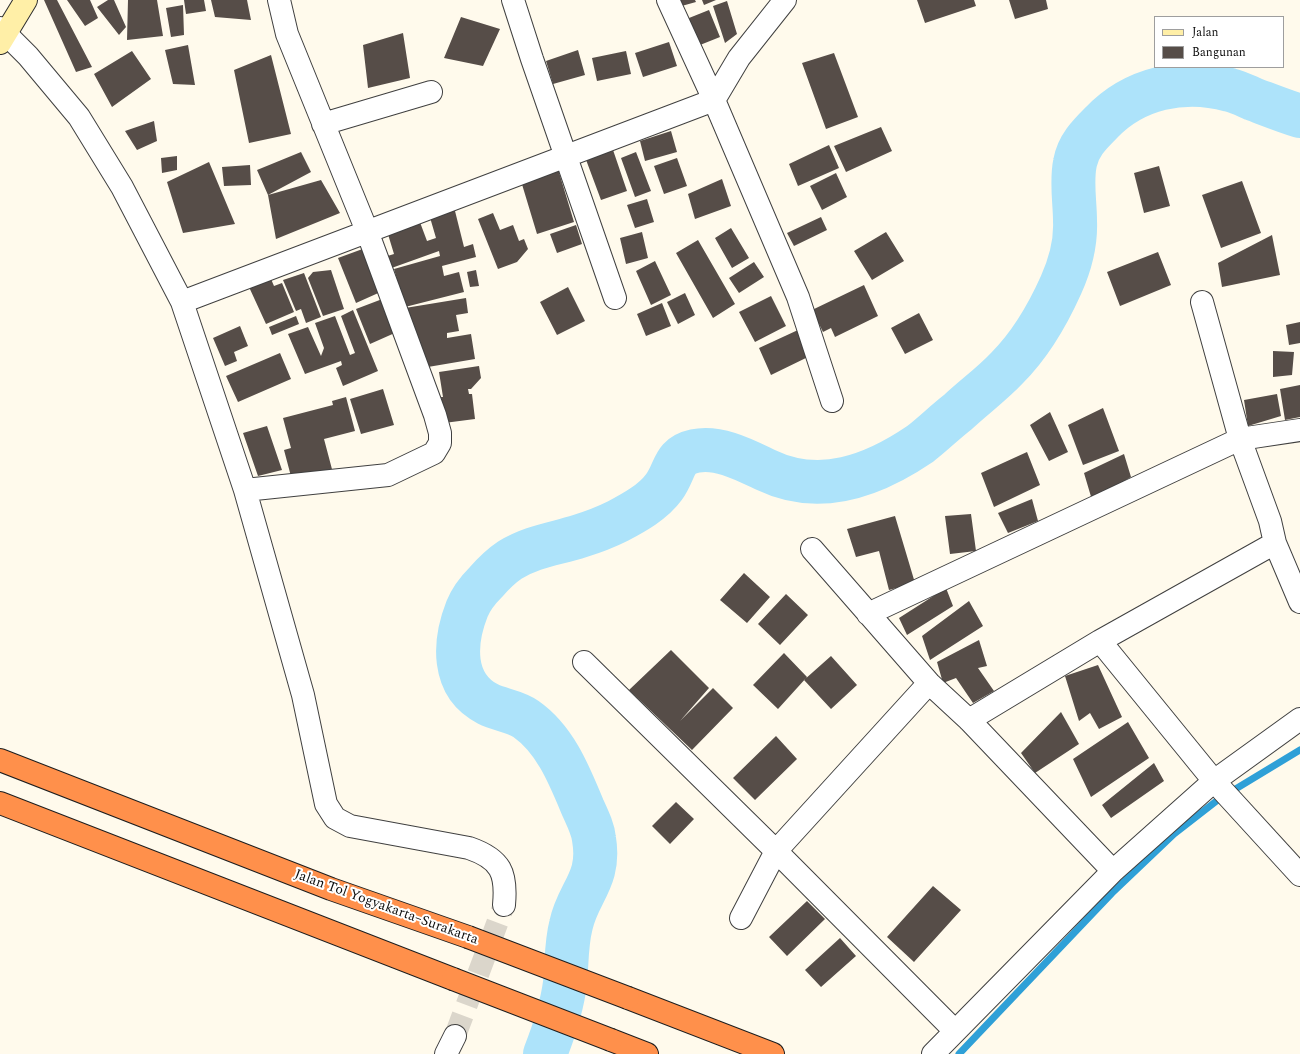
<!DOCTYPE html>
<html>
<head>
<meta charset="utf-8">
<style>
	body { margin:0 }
	#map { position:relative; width:1300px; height:1054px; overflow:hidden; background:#fffaec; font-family:Spectral,serif }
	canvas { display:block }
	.legend { position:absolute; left:1154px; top:16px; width:130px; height:52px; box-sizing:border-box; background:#fff; border:1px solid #9e9e9e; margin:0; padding:5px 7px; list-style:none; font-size:12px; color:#0d0d0d }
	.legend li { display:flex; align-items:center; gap:8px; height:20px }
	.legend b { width:20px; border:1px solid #9e9e9e }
</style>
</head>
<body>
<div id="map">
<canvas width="1300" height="1054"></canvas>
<ul class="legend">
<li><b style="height:5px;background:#ffefa7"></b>Jalan</li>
<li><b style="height:11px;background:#564d48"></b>Bangunan</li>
</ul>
</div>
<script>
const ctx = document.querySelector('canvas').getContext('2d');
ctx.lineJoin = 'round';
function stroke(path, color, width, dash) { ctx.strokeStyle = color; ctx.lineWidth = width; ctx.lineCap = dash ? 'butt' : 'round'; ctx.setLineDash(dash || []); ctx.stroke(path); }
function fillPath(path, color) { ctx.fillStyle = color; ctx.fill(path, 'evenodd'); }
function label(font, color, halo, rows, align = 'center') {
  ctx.font = font + ' Spectral,serif'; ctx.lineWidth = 4; ctx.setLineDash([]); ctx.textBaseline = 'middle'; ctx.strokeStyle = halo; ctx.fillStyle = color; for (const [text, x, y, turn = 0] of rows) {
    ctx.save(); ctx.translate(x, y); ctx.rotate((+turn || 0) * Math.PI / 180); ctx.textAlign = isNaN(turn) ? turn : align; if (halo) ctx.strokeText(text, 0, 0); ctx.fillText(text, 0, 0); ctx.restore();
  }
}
stroke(new Path2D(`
	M959 1054 1112 893 1174 834 1219 799 1300 750`), '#2fa0d7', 7);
stroke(new Path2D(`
	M545 1054C554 1031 562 1007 565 983 567 963 566 944 571 925 578 892 601 880 594 839 593 829 588 819 583 808 570 777 556 740 526 719 515 711 500 710 488 704 451 685 454 642 467 609 471 599 478 590 486 582 493 574 501 566 510 560 533 546 555 544 580 536 593 532 606 527 618 521 635 512 653 502 664 487 676 471 672 456 695 451 719 446 745 460 766 470 820 496 873 476 920 444 933 434 945 422 958 412 974 397 992 384 1007 368 1030 345 1048 314 1061 285 1070 265 1076 243 1075 221 1075 202 1071 182 1075 163 1078 146 1089 135 1101 123 1134 88 1184 77 1230 90 1238 92 1246 96 1253 99 1269 105 1284 111 1300 116`), '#ade3fa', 44);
fillPath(new Path2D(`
	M44 0H57L92 67 76 72Z
	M67 0H90L98 18 85 26Z
	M108 0H114L126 27 119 35 97 7Z
	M128 0H157L163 36 127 40Z
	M184 0H204L206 11 186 14Z
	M211 0H247L251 20 215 17Z
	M676 0H695L696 2 678 7Z
	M702 0H716L704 5Z
	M917 0H974L976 6 925 23Z
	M1009 0H1046L1048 9 1015 19Z
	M727 1 737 34 725 43 713 6Z
	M183 5 184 35 171 37 166 8Z
	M709 10 720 37 695 47 684 20Z
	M461 17 500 29 483 66 444 58Z
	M403 33 410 78 368 88 363 45Z
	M669 42 677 66 643 77 635 53Z
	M188 45 195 85 173 84 165 50Z
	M578 50 585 75 553 84 546 61Z
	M132 51 151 79 112 107 94 74Z
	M626 51 631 74 597 81 592 58Z
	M834 53 858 117 826 129 802 63Z
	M271 55 291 134 249 143 234 70Z
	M154 121 157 141 137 150 125 131Z
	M881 127 892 151 846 172 834 146Z
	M671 131 677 152 645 161 640 141Z
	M829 145 839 168 798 186 789 164Z
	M612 147 627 191 601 200 585 157Z
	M301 152 311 172 268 195 321 180 340 213 276 239 268 195 257 170Z
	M636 152 651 191 635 197 621 158Z
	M177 156V170L162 173 161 158Z
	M677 158 687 186 664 194 654 166Z
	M209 162 235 224 183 233 167 182Z
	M250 165 251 185 224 186 222 167Z
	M1159 166 1170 206 1144 213 1134 173Z
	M558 169 574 222 537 234 521 181Z
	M836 173 847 197 822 210 810 186Z
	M722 179 731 206 695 219 688 194Z
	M1242 181 1261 233 1221 248 1202 195Z
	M647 199 654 222 635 228 627 205Z
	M454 207 464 247 473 244 476 257 442 266 444 276 459 272 464 292 405 307 394 269 440 256 439 251 386 270 381 258 394 254 387 231 418 217 427 241 436 238 429 214Z
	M493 213 500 230 513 225 519 241 524 239 528 249 517 262 498 269 478 219Z
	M821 217 827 230 794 246 787 233Z
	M576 225 582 244 557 253 550 234Z
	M731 228 749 258 732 268 715 238Z
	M642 232 648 258 626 264 620 238Z
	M886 232 904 261 872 280 854 251Z
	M1272 235 1280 275 1222 287 1218 263Z
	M698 240 735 304 713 318 676 253Z
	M368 247 385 290 356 303 338 258Z
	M1158 252 1171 285 1120 306 1107 272Z
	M655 261 671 295 651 305 636 271Z
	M754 262 764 277 739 293 729 278Z
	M331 270 344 309 323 316 308 278 313 272Z
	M476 270 479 286 470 287 467 272Z
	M304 273 321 317 306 323 301 309 296 311 283 280Z
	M271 279 274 286 282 283 294 312 266 324 249 287Z
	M864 285 878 316 835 337 831 328 823 332 812 310Z
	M568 287 585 321 557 335 540 302Z
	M685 293 695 315 678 324 667 302Z
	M771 296 786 326 755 342 739 312Z
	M385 298 397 332 370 344 356 309Z
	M466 298 468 313 456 315 459 331 447 333V338L471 334 475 359 422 368 399 309Z
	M662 303 671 326 646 336 637 314Z
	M353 310 378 371 343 386 336 368 342 365 341 361 305 374 288 334 308 327 321 356 324 348 315 323 335 316 350 355 355 353 341 316Z
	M919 313 933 340 905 354 891 328Z
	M296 316 299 324 272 335 269 327Z
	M1300 322V343L1289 345 1286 325Z
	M240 326 248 346 234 352 237 361 225 366 213 338Z
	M798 330 810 356 771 375 759 348Z
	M1273 351 1294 352 1292 375 1273 377Z
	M280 353 291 379 238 402 226 376Z
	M479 366 481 378 471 389H468L469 394H472L475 419 444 423 441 397H443L439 372Z
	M1300 385V417L1285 420 1280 389Z
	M383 389 394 425 361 434 350 399Z
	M1277 394 1281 416 1248 426 1244 400Z
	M346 397 355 431 324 439 333 473 293 484 284 450 291 448 283 418 333 405 332 401Z
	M1103 408 1119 451 1083 465 1068 425Z
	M1050 412 1068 452 1049 461 1030 425Z
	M267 426 282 470 258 476 243 433Z
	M1027 452 1040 485 994 507 981 473Z
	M1124 454 1131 477 1092 500 1084 473Z
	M1032 499 1038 521 1008 533 998 513Z
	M971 514 976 551 950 554 945 516Z
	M895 516 915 583 889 590 879 551 856 557 847 529Z
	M744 573 770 597 747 623 720 600Z
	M946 588 953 606 907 635 899 618Z
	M786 594 808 615 780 645 758 624Z
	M969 601 983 626 930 660 922 636Z
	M979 640 987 666 978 668 994 691 973 703 956 678 943 683 937 662Z
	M671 650 709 688 680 721 713 688 733 708 692 750 629 690Z
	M784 653 807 677 778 709 753 685Z
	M831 656 857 685 831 709 804 680Z
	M1098 665 1122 717 1099 729 1090 713 1079 721 1065 676Z
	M1061 712 1079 744 1035 773 1021 753Z
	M1128 722 1149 758 1091 797 1073 759Z
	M776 736 797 759 755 800 733 778Z
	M1154 763 1164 781 1111 818 1102 805Z
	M676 802 694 819 670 844 652 826Z
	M933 886 961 910 914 962 887 937Z
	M807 901 825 919 787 956 769 937Z
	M840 938 856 956 821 987 805 970Z`), '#564d48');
stroke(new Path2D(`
	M455 1036 504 905`), '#dbd6cb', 22, [22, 11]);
const street = new Path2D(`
	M513 0 532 59 615 298
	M668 0 714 100 798 297 832 401
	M0 28 28 56 79 117 122 187 182 302 245 490 303 695 326 804 335 818 350 826 469 848C501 859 507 873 504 905
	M323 124 431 92
	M182 302 714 100 739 58 785 0
	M1202 302 1240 439 1270 521 1275 543 1300 602
	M245 490 388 475 434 453 440 443V433L435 415 367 231 287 34 279 0
	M812 549 929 683 969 720 1113 871
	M868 614 1240 439 1300 430
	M1100 641 1214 781 1300 875
	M584 662 776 851 955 1031
	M969 720 1100 641 1275 543
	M741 918 776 851 929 683
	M446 1054 455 1036
	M933 1054 1113 871 1214 781 1300 719`);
const secondary = new Path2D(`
	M0 43 26 0`);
const highway = new Path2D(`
	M0 760 331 889 468 937
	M0 803 453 979
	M628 998 773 1054
	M611 1040 647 1054`);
stroke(street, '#404040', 24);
stroke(secondary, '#2f2f2f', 24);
stroke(highway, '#1e1e1e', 24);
stroke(street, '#fff', 22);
stroke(secondary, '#ffefa7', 22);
stroke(highway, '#ff904b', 22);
const highwayBridge = new Path2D(`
	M468 937 628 998
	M453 979 611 1040`);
stroke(highwayBridge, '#1e1e1e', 24, []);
stroke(highwayBridge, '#ff904b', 22);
label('14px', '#0d0d0d', '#fff', [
	["Jalan Tol Yogyakarta–Surakarta",386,908,20]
]);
</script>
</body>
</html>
